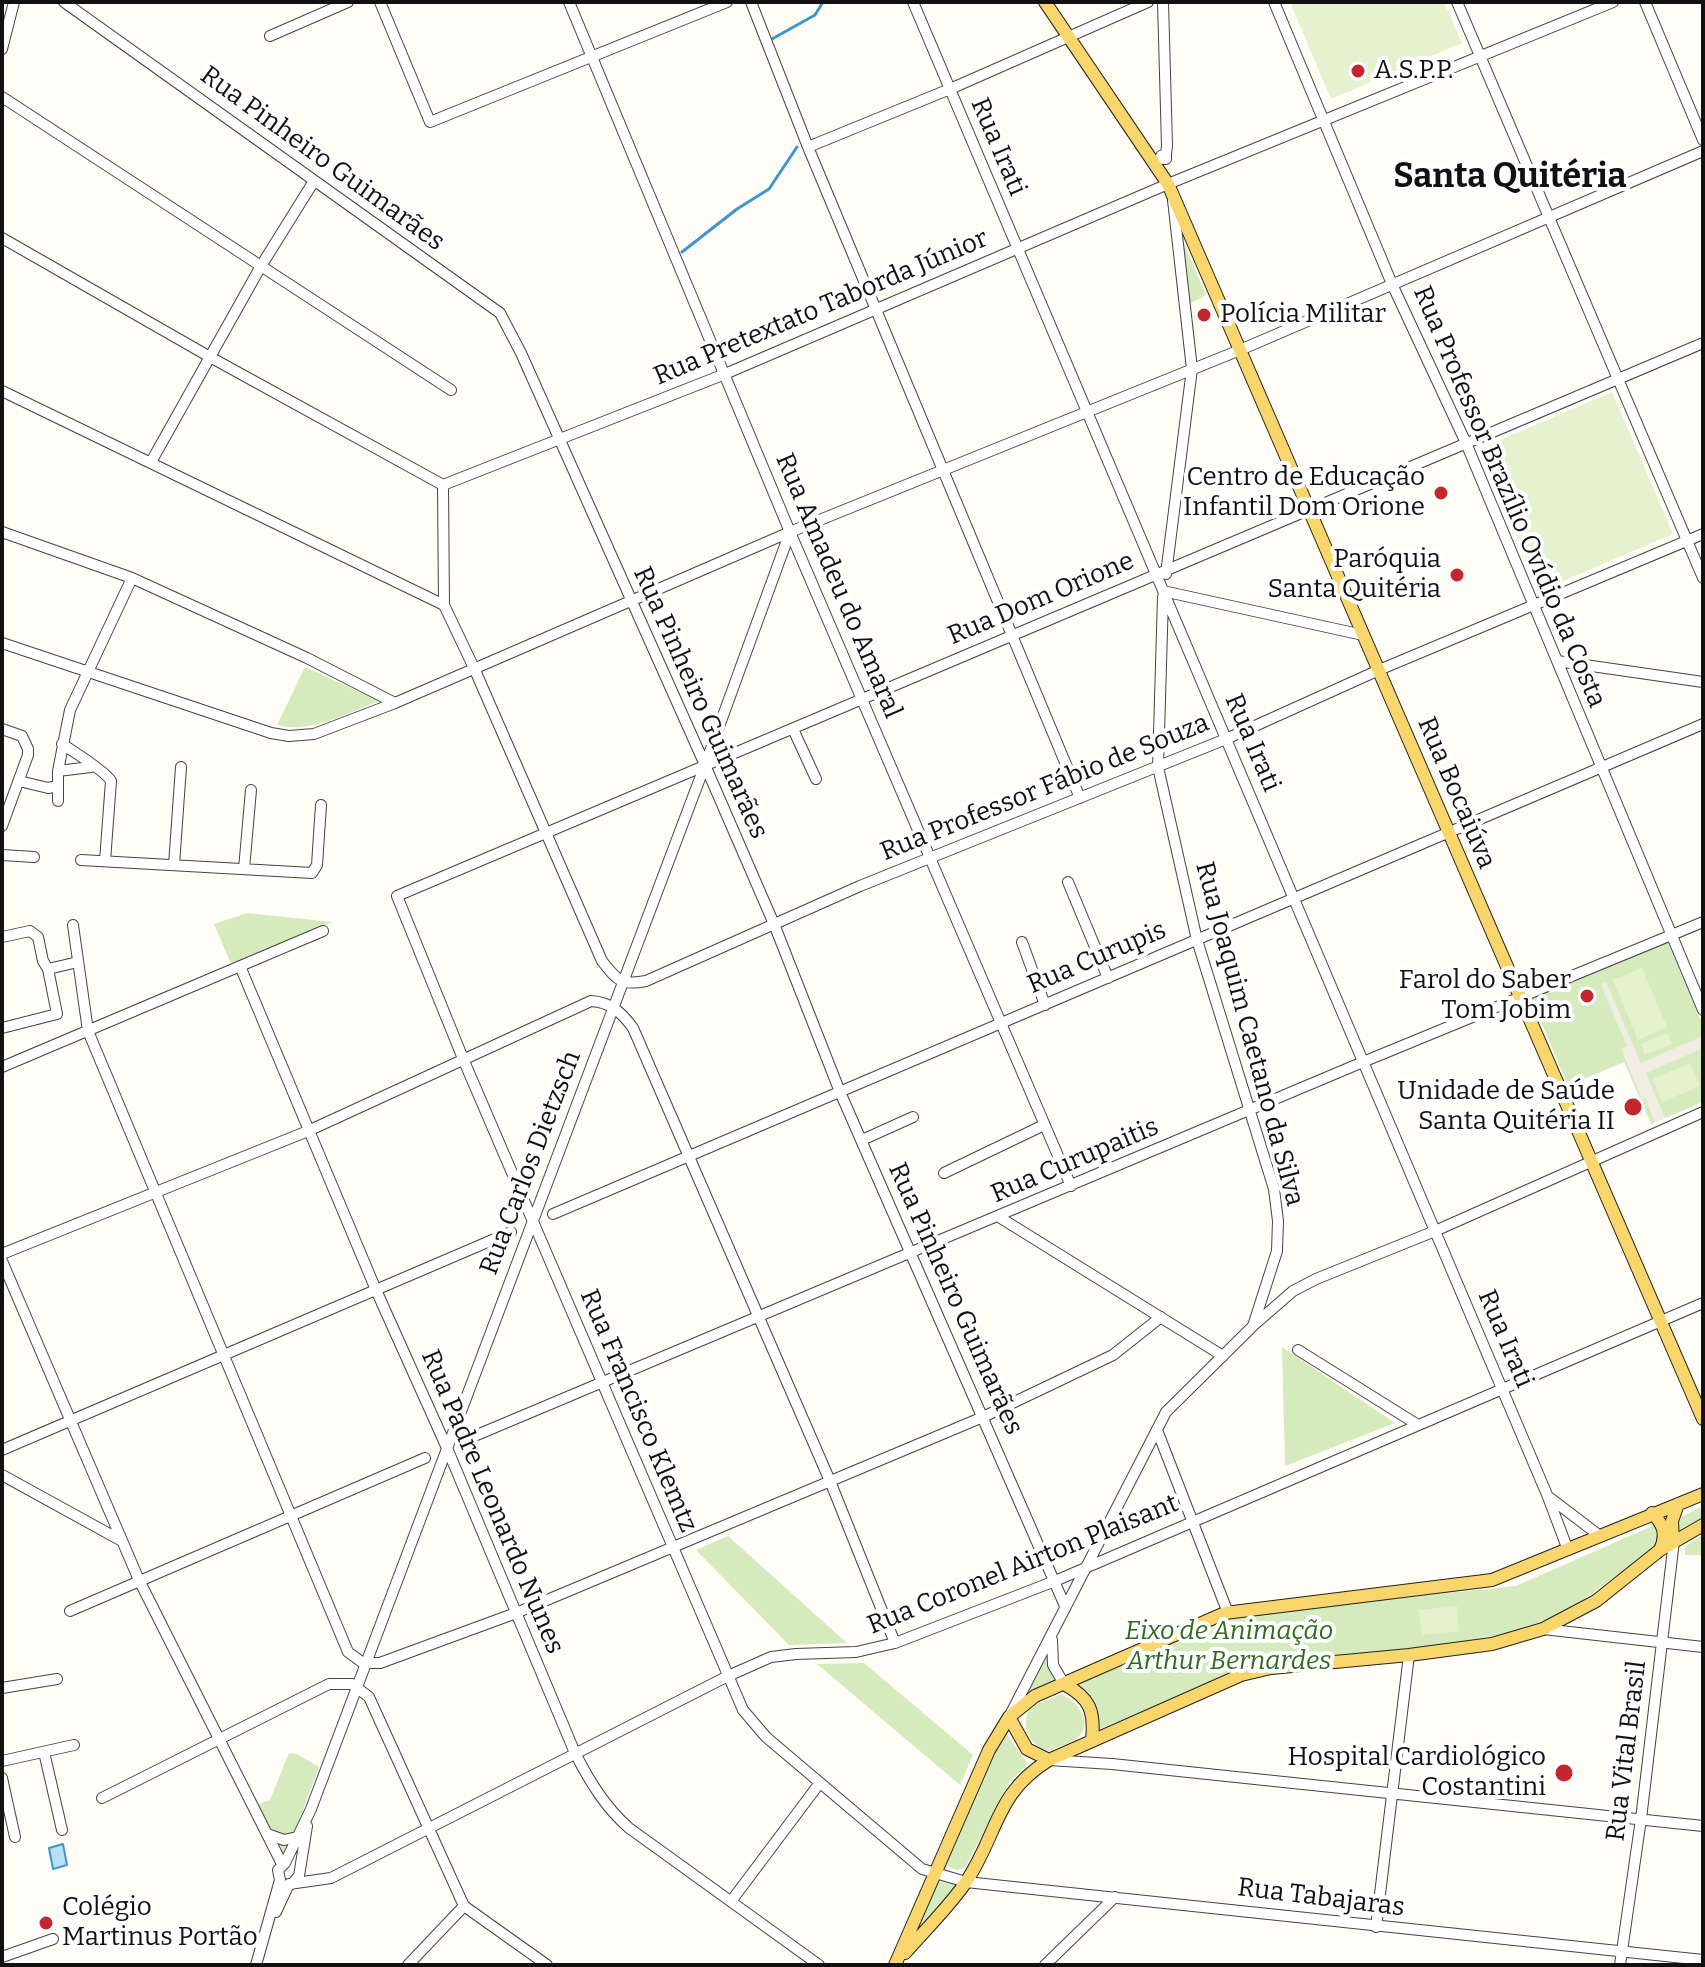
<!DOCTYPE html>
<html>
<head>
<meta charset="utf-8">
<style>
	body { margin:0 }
	#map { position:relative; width:1705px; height:1967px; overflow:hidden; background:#fffdf5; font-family:Bitter,serif }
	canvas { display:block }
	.frame { position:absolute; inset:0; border:4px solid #111; pointer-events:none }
</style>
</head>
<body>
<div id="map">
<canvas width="1705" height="1967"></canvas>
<div class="frame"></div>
</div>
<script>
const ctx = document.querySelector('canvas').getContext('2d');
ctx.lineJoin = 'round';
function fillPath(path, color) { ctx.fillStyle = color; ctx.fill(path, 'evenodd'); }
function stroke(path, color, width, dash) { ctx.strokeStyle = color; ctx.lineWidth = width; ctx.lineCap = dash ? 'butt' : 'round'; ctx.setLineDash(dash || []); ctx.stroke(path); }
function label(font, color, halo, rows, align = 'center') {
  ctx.font = font + ' Bitter,serif'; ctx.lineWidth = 8; ctx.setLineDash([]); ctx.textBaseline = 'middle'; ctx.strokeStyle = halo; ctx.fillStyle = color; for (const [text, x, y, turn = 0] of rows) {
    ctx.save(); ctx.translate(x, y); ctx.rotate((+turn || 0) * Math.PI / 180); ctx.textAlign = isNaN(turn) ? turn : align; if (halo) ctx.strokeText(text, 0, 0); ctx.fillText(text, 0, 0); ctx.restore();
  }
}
fillPath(new Path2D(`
	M1181 236 1206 295 1187 305Z
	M305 667 379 701C347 713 311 734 277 725Z
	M247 913 332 922 231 964 214 924Z
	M1668 941 1703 1025V1102L1651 1124 1624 1062 1568 1086 1531 998Z
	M1282 1347 1395 1423 1285 1466Z
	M1703 1506V1518L1679 1532 1677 1519Z
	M1659 1523 1661 1544 1561 1615 1510 1633 1400 1652 1254 1666 1097 1730C1096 1710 1092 1697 1076 1685L1222 1620 1249 1613 1516 1586Z
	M1703 1535V1555H1685V1546Z
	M728 1536 847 1643 789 1645 696 1550Z
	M1047 1650 1057 1681 1024 1695Z
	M864 1663 973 1755 960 1785 817 1664Z
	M1061 1694C1076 1700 1094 1721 1079 1736 1072 1743 1058 1747 1049 1751 1030 1746 1022 1729 1028 1711L1037 1704Z
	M1006 1733 1028 1764 1009 1782 965 1868 957 1870 949 1867 946 1861 954 1848 953 1846 995 1750Z
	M289 1753 297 1754 319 1767 284 1861 256 1805 270 1800Z
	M935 1880 956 1885 909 1942Z`), '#d5ebbd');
fillPath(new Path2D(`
	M1290 2H1444L1462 43 1331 99Z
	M1612 392 1673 534 1540 591 1479 449Z
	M1642 968 1667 1027 1638 1040 1613 980Z
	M1667 1033 1672 1044 1645 1055 1641 1044Z
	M1690 1063 1700 1086 1662 1102 1653 1079Z
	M1457 1606 1459 1631 1422 1635 1419 1610Z`), '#e6f2cf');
fillPath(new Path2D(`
	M1606 982 1641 1063 1703 1036V1048L1646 1073 1665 1118 1655 1122 1645 1098 1642 1099 1621 1049 1627 1046 1601 985Z`), '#f1ede2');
const water = new Path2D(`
	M63 1844 67 1865 53 1869 49 1848Z`);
fillPath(water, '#b9e0f7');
stroke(water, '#3f96cf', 2);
stroke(new Path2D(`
	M772 39 815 15 823 2
	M682 252 737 209 769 189 797 147`), '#3f96cf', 3);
const minor = new Path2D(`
	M64 2 500 313 521 353 705 765 774 924 840 1092 1065 1606
	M380 2 430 122 727 2
	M569 2 790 532 1071 1186
	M751 2 808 147 1080 798
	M913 2 1548 1497 1568 1550
	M1163 2 1167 146 1166 154 1161 156 1162 159H1166V154
	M1274 2 1392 284 1466 443 1703 1010
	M1457 2 1703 578
	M1645 2 1703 140
	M270 36 348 2
	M2 49 14 2
	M2 97 451 390
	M808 147 950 89 1148 2
	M2 238 210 357 443 485
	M1703 343 397 896 464 1061 743 1710 766 1737 922 1869 966 1882 1703 1960
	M2 391 444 605
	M151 462 261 266 314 181
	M443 485 444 605 474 668 602 961C617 980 621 986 646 981L860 886 1226 739 1379 670 1703 534
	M443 485 725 374 1168 184 1613 2
	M2 532 132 578 307 658 395 703
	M1166 574 1192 369 1173 200
	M1163 591 1363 635
	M2 643 271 733 289 736 314 734 395 703 790 532 1240 350 1703 151
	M1557 661 1703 682
	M2 729 22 736 28 749V755L2 826
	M793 729 816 779
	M62 744C73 751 106 772 111 781L105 861
	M58 771 91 767
	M19 781 48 788 58 786
	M58 801V771L70 710 132 578
	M2 855 34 857
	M81 860 312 873 317 865 321 805
	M174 865 181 767
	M244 869 251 790
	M1068 882 1108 978
	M73 925 88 1031 348 1652 363 1663H380L516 1613 983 1417 1113 1355 1161 1317
	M2 937 30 931 38 937 43 961 48 969 78 962
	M1022 942 1045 1005
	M240 966 376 1290 447 1448 575 1753C590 1782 605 1807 629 1828L819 1965
	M2 1028 57 1014 48 969
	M2 1067 323 931
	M862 1140 913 1117
	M944 1173 1044 1125
	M553 1214 1703 724
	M999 1217 1223 1356
	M2 1254 308 1131 591 1001C611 1002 622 1013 633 1028L830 1481 895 1643
	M2 1261 139 1580 282 1864
	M1255 1324 1293 1291 1316 1279 1435 1231 1703 1112
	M1298 1350 1418 1425
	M1157 1430 1228 1613
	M465 1440 1363 1062 1703 922
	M2 1450 511 1232
	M2 1475 122 1541
	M1550 1498 1600 1536
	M70 1611 425 1458
	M1543 1629 1703 1647
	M1052 1640 1053 1665 1064 1684
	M2 1688 57 1679
	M1010 1715 1166 1412 1253 1326 1277 1251 1278 1221 1274 1189 1197 940 1158 767 1163 597
	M44 1752 62 1830
	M1049 1760 1112 1764 1703 1826
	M2 1761 74 1745
	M2 1778 15 1837
	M102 1798 329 1684H352L369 1697 464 1906 547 1965
	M267 1834 284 1840 297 1837
	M289 1884 331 1878 728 1676 771 1657 796 1654 856 1652 895 1643 1055 1581 1703 1303
	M292 1884 299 1876 307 1826
	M732 1900 819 1784
	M276 1912 289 1884
	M1376 1927 1409 1655
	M2 1957 53 1939
	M256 1965 280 1880 278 1870 285 1863 311 1809 705 765 790 532
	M408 1965 464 1906
	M1045 1965 1115 1897
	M1620 1965 1641 1819 1674 1541`);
const major = new Path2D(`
	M1045 2 1168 184 1703 1419
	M1652 1513C1664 1524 1667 1535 1660 1550
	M1673 1540 1672 1521 1678 1504
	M1064 1684C1090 1698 1095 1711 1092 1740
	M1009 1717 1027 1749 1049 1760
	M905 1953C925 1930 949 1907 966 1882 998 1834 995 1793 1049 1760L1241 1675 1271 1668 1409 1655 1492 1644 1543 1629 1596 1601 1660 1550 1703 1525
	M895 1965 989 1750 1009 1717 1035 1696 1225 1613 1492 1580 1703 1494`);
stroke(minor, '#444', 12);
stroke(major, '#222', 14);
stroke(minor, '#fff', 10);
stroke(major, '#f9d66b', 12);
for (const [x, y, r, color] of [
	[1358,71,8,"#c4262e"],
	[1204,315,8,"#c4262e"],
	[1441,493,8,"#c4262e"],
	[1457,575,8,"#c4262e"],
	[1587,996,8,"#c4262e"],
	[1633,1107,10,"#c4262e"],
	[1564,1773,10,"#c4262e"],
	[46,1923,8,"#c4262e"]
]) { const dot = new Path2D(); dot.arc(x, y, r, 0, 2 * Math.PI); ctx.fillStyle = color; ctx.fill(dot); stroke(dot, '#fff', 3); }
label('26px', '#111', '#fff', [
	["A.S.P.P.",1374,71,"left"],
	["Polícia Militar",1220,315,"left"],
	["Centro de Educação",1425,478],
	["Infantil Dom Orione",1425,508],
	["Paróquia",1441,560],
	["Santa Quitéria",1441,590],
	["Farol do Saber",1571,981],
	["Tom Jobim",1571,1011],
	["Unidade de Saúde",1615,1092],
	["Santa Quitéria II",1615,1122],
	["Hospital Cardiológico",1546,1758],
	["Costantini",1546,1788],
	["Colégio",62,1908,"left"],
	["Martinus Portão",62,1938,"left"]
], 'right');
label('26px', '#111', '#fff', [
	["Rua Irati",998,147,67],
	["Rua Pinheiro Guimarães",322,159,36],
	["Rua Pretextato Taborda Júnior",821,308,-23],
	["Rua Professor Brazílio Ovídio da Costa",1509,497,67],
	["Rua Amadeu do Amaral",838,586,67],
	["Rua Dom Orione",1041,599,-23],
	["Rua Pinheiro Guimarães",700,703,66],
	["Rua Irati",1252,743,67],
	["Rua Professor Fábio de Souza",1045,788,-22],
	["Rua Bocaiúva",1456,793,67],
	["Rua Curupis",1097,958,-23],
	["Rua Joaquim Caetano da Silva",1249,1034,75],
	["Rua Curupaitis",1075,1161,-23],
	["Rua Carlos Dietzsch",531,1163,-69],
	["Rua Pinheiro Guimarães",955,1299,66],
	["Rua Irati",1505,1339,67],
	["Rua Francisco Klemtz",638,1411,67],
	["Rua Padre Leonardo Nunes",492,1502,67],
	["Rua Coronel Airton Plaisant",1023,1565,-22],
	["Rua Vital Brasil",1627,1751,-83],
	["Rua Tabajaras",1321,1898,7]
]);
label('italic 26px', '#2f6b1f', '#fff', [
	["Eixo de Animação",1229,1632],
	["Arthur Bernardes",1229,1662]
]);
label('bold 34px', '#111', '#fff', [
	["Santa Quitéria",1510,178]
]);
</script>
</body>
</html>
